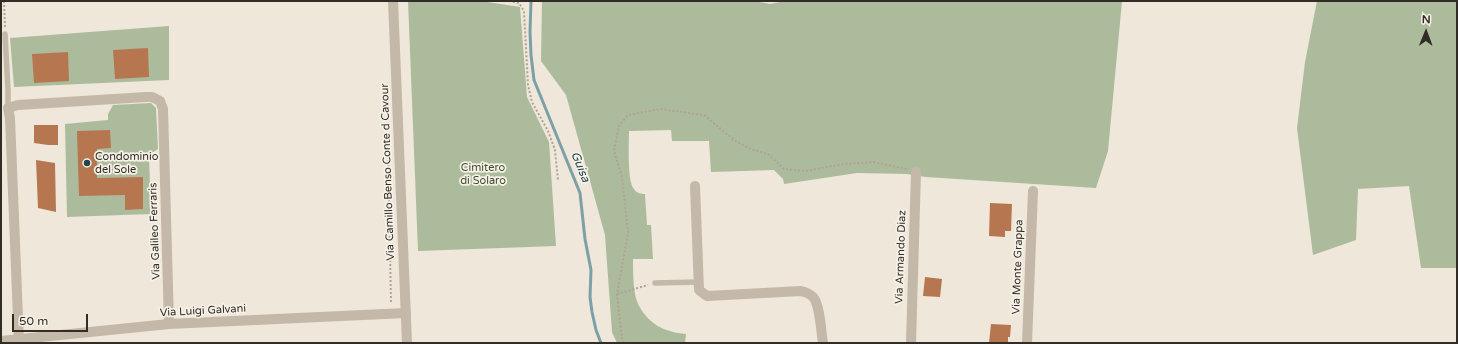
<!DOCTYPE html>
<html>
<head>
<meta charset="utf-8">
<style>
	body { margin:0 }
	#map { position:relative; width:1458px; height:344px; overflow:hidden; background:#eee7da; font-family:"Varela Round",sans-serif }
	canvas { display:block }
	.frame { position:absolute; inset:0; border:2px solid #322c27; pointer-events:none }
	.north { position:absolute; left:1406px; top:12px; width:40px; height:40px; -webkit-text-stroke:3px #f6f1e6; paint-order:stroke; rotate:1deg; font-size:11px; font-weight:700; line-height:16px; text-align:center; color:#322c27 }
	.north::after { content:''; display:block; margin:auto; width:14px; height:18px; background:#322c27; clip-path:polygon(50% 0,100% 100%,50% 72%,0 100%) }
	.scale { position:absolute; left:12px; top:314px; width:76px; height:18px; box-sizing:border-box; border:2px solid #322c27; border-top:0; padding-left:5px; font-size:12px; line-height:14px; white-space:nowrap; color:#322c27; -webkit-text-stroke:3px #f6f1e6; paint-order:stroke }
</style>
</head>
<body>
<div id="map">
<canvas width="1458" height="344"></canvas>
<div class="frame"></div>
<div class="north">N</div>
<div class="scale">50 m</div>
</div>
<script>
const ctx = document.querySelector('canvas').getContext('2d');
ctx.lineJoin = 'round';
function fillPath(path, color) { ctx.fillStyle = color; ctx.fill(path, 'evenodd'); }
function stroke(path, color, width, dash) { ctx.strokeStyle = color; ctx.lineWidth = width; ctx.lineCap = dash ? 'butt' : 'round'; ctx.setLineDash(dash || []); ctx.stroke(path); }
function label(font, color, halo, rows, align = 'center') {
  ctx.font = font + ' "Varela Round",sans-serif'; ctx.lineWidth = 3.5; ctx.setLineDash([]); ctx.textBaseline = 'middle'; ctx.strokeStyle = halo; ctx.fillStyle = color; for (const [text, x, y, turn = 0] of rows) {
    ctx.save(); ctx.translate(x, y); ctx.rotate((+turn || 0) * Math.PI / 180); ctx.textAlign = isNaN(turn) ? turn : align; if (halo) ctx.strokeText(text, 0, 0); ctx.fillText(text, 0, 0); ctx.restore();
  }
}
fillPath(new Path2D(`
	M408 1H481L520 7 527 97 549 142 556 246 418 251Z
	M542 1H754L770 4 785 1H1122L1108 151 1096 188 926 177 907 174 857 173 784 184 783 179 774 170 711 172 709 141H672L671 130 629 131C629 142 627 182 634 189 636 193 641 194 645 194L647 225H651L653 259H633C633 270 633 283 635 294 638 311 653 327 670 331 675 333 680 333 686 334L685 343H617L612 332 605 235 566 95 541 61Z
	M1317 1H1457V268H1421L1409 186 1358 189 1356 240 1313 255 1297 128 1305 62Z
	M169 26V80L14 87 10 38Z
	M151 103 156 108 158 149 149 155 151 214 67 217 65 124 108 120V114L113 105Z`), '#adbb9d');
stroke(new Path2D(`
	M531 1 530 32 531 55 534 80 580 193 585 239 591 270 590 297 592 312 596 330 601 343`), '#7da0a7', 3);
fillPath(new Path2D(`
	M148 48 149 77 115 79 113 50Z
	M68 52 69 81 34 83 32 54Z
	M34 125H58V145H48L34 143Z
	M110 130 111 148 97 149V178L143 177V209L125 210V195L79 196 77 131Z
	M36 160 55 163 56 212 38 208Z
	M990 203 1012 204 1011 231H1005V237L989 236Z
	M925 277 942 279 940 297 923 296Z
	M991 324 1011 325 1010 337H1008V343H989Z`), '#b67650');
stroke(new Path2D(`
	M4 1 5 27
	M509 1 519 3 524 11 528 85 532 102 548 131 555 150 558 180
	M388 148 391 303
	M617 294 648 285
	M624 343 622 339 617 294 628 233 622 177 614 151 619 126 628 115 660 109 704 115 734 140 748 148 768 154 784 169 805 171 844 164 873 162 907 169`), '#b0a393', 2, [2, 2]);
stroke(new Path2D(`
	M5 34 8 90V108
	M655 283 699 282`), '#c4b8a8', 5.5);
stroke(new Path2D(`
	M8 108 18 105 146 97H152L160 101 163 109 169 324
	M8 108 10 118 19 343
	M695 186 699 290 707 296 801 291C805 292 810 294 813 297 820 304 821 332 823 343
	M1 341 169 324 406 313
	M911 343 916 172
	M1027 343 1033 191`), '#c4b8a8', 10);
stroke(new Path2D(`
	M393 1 407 343`), '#c4b8a8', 10);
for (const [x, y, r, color] of [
	[87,163,4,"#22464e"]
]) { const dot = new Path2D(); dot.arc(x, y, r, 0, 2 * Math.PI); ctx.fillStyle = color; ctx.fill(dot); stroke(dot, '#f6f1e6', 1.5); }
label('11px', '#322c27', '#f6f1e6', [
	["Condominio",95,157],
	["del Sole",95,170]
], 'left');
label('11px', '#3e4d2e', '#f6f1e6', [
	["Cimitero",483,168],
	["di Solaro",483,181]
]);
label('11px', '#322c27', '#f6f1e6', [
	["Via Camillo Benso Conte d Cavour",388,172,-92],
	["Via Galileo Ferraris",155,231,-92],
	["Via Armando Diaz",901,257,-88],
	["Via Monte Grappa",1018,267,-88],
	["Via Luigi Galvani",203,311,-3]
]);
label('italic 12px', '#22464e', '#f6f1e6', [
	["Guisa",580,167,68]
]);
</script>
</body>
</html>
